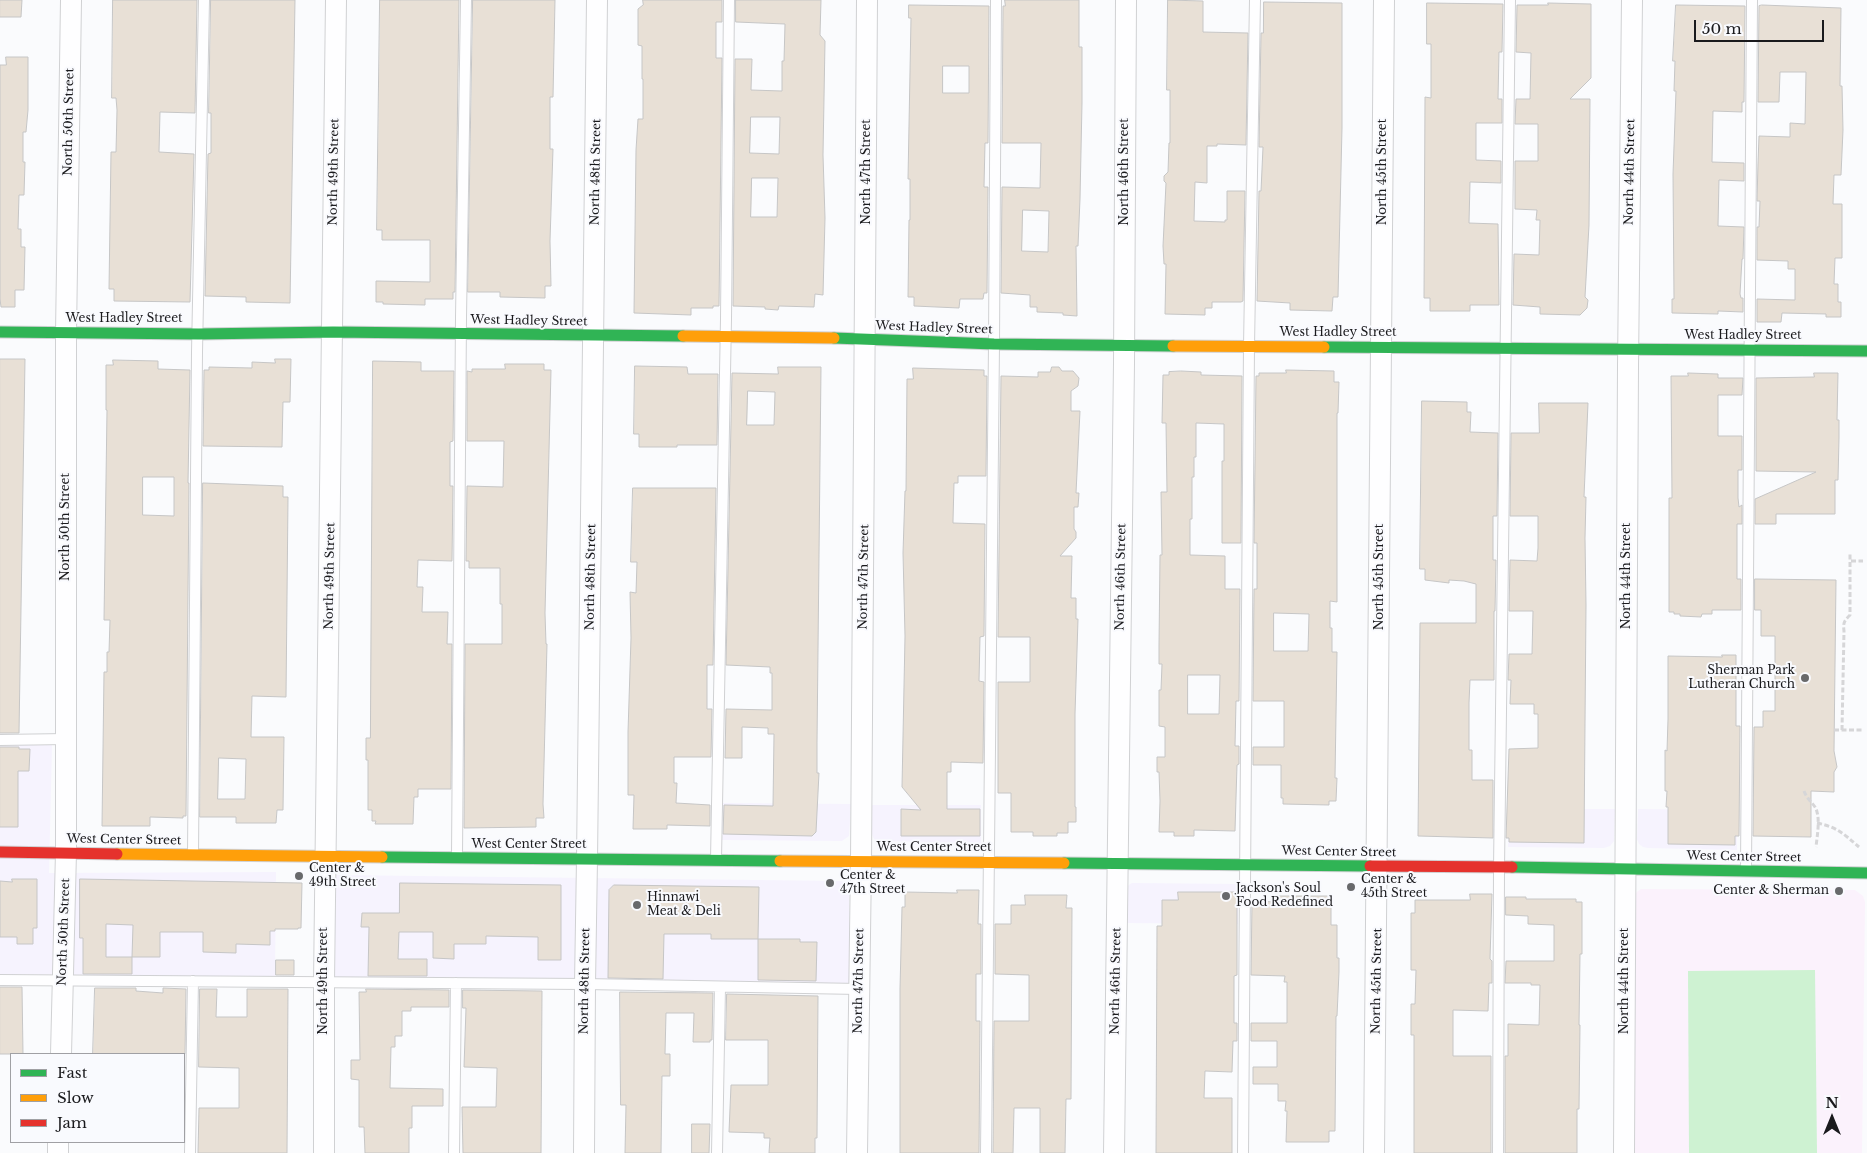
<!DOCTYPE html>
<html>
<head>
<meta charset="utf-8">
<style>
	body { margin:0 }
	#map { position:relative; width:1867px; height:1153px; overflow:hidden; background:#fafbfd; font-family:"Libre Baskerville",serif }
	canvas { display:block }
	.legend { position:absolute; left:10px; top:1053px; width:175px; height:90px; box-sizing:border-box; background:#f9fafe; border:1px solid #a0a0a4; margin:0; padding:6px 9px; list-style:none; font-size:15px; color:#1a1a1d }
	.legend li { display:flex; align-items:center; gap:10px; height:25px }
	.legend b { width:25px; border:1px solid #a0a0a4 }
	.north { position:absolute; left:1807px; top:1093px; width:50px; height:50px; -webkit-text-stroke:4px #f9fafe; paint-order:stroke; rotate:0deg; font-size:14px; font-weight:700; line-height:20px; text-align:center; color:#1a1a1d }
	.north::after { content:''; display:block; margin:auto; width:18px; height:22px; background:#1a1a1d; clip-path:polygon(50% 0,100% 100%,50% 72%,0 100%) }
	.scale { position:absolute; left:1694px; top:20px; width:130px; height:22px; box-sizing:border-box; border:2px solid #1a1a1d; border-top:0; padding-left:6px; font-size:15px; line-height:18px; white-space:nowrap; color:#1a1a1d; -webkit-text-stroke:4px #f9fafe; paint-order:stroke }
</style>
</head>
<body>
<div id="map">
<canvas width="1867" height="1153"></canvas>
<ul class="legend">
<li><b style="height:6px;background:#30b455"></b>Fast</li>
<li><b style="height:6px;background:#ff9f0a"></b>Slow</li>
<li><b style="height:6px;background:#e5322d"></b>Jam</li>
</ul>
<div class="north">N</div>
<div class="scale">50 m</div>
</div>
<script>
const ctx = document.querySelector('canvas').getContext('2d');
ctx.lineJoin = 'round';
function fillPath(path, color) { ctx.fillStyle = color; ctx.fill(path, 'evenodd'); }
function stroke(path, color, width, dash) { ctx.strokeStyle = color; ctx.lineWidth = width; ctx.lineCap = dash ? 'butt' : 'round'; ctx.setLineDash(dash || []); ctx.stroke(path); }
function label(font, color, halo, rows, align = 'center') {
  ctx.font = font + ' "Libre Baskerville",serif'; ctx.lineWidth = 4; ctx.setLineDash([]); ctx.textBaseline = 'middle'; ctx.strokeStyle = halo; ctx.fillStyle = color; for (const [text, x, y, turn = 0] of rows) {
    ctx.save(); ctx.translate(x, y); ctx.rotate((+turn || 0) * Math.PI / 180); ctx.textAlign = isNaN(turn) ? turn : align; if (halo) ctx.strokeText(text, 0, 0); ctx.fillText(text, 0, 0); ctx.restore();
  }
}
fillPath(new Path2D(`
	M0 745H52L49 873 276 872 275 977 0 974Z
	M723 803 851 804 849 836 842 841 722 840Z
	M871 805H981V843L877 841 874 839 871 832Z
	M1509 809H1615L1614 841 1610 846 1604 848 1508 847Z
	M1638 809 1737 810V850L1648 848 1643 847 1639 844 1637 839Z
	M334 875 841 881 845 883 849 889 850 984 334 977Z
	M1132 883 1238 884V924L1125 923 1127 886Z`), '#f6f3fe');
fillPath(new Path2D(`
	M1641 889 1855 890 1863 896 1865 902 1862 1153H1632L1634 894Z`), '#fbf2fc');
fillPath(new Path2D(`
	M1815 970 1817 1153H1689L1688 971Z`), '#cef2d2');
const building = new Path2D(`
	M0 0H22L21 17H0Z
	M113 0H197L195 113 160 112 159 152 194 154 190 302 114 301V289H109L111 152H116L117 110 116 98H112Z
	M211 0H295L290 303 246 302V297L205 296 208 154 211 153V113H209Z
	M380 0H459L455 292H453V299H425V305L383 304V302H376V281L430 282V240H382V230H377Z
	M473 0H555L553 97H550V149H553L550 241 551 286H545V298L500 297V292H468Z
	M643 0H722V22H716V58H722L719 306H713V308H691V315L634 313 636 150 638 119H643V79H642V46L638 45V9L643 5Z
	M736 0H821L820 35 825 41 823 155 825 218 823 295 815 294 814 307 779 306 778 310 765 309V307L733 306 735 59H752L751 90 782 91V61H784L785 24 736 22ZM751 117H780L779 154 750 153ZM752 178H778L777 217H751Z
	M1005 0H1079V47H1082V103L1080 199 1078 246H1076L1077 316 1063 315V313L1037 312V307H1030V295L1001 293 1002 187 1040 188 1041 143H1002L1003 6H1005ZM1023 210 1049 211 1048 252 1022 251Z
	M1168 0 1203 1V32L1248 33 1246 145 1217 144V146H1207V183L1195 182 1194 221 1225 222V220H1227V191H1245L1243 301 1241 302H1212V308H1205V315L1165 314 1166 264H1164L1163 246 1166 183 1164 181V176L1168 172 1169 143H1170V90H1167Z
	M1264 2 1342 3V128L1338 297H1333L1332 311 1290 310V303L1257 301 1259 191H1261L1263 147H1259L1261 33H1263Z
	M1427 3 1503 4 1502 52H1499L1498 99H1502V123H1476V160L1501 161V183L1470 182 1469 223 1498 224 1499 305H1470V311H1430V298H1424L1425 97 1431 98V44H1427Z
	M1548 3 1591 4V78L1570 99H1590L1589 225 1585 297 1588 300 1587 308 1580 315 1540 314V307L1513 305 1514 254 1539 255 1540 220H1536L1537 210 1515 209V161H1538V124H1515L1516 99H1530L1531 53 1516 52 1517 5H1548Z
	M909 5 989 6 988 143H985L984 187H988L987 293H984L983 299H960L959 308 914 306V297H908L909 220H910V179H908L911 18H909ZM943 66H969V93H943Z
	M1676 5 1745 6 1744 102H1742V112L1713 111 1712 162 1744 163V181L1719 180 1718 226 1744 227 1743 259H1742L1740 294 1741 298H1743V312L1718 311V314L1672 313V299H1674L1673 174 1676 91H1674L1675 61H1673Z
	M1762 5 1841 8 1840 86H1842L1843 130 1841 175H1834L1833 204H1842V258H1835L1834 284H1838V302H1841V317H1826V314L1782 313 1781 322H1757V299L1795 300V269H1788V261L1757 260V227H1759L1760 201H1757L1758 163 1759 136 1790 137V123L1805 124 1806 72H1780L1779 102H1758L1759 6Z
	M6 57H28V110L26 132H23V162H25L24 195H19L18 229H21V247H25L24 290H15V307H1L0 299V65H6Z
	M0 359H25L19 733H0Z
	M275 359H291L290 402H283L282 447 203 446 204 370H209V367L252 368V362L275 363Z
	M113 360 158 361V369L190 370 188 483H189L186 816H183V818L150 817V826H102L104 672H107V652H109L110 620H104L107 410H106V365H113ZM143 477H174V516L143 515Z
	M373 361 421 362V371H454L453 441 450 442V486H453L452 561 418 560 417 587H423L422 612H448L447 644H452L451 789H418V797H414L413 824H375L376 821H372V810H368V760H366V738H370Z
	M505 364H544V370H551L545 613 546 644H547L543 804 544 818H536V827L464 828 465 644H502V604H500V568H469V561H466L467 486 503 487 504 441H467V371L472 372V369H505Z
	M635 366 687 367 688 374H718L717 445H677V447H639V434H634Z
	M778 367H821L817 743V773H819L816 832 812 836 723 834 724 805 773 806 774 734H768V728L742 727V758H725L726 709 772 710V673H770V667L726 665 732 373 778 374ZM748 391 775 392 774 425H747Z
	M1052 367H1059L1062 371H1073L1079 378 1078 386 1071 391V411H1080L1076 493H1079L1078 507H1074V529L1076 532V538L1060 556H1072L1071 598H1076V619H1078L1075 714V807H1076V822H1068V833H1057V836H1033V832H1011V793H998V682H1030V637H998L1001 376 1038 377V372H1050Z
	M913 368 984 370V376H987L986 476H958V483H954L953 521V523L985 524 984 636 980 637 979 681 984 682 983 763 951 762V772H947V809H980V836H901V809L921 810 902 787 905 636 903 553 905 491H906L907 379H913Z
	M1286 370 1334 371V382H1339L1338 413H1337V602L1330 601V628H1332V652H1337L1335 778H1337L1336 801H1329V805L1283 804V798H1281V765H1253V747H1284V701H1253L1254 589H1257V543H1254L1256 376H1259V373H1286ZM1274 613 1309 614 1308 651H1274Z
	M1181 371 1201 372V375L1242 376 1241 543H1222V461H1224V424L1196 423V457H1194V477H1192V519H1190V555L1225 556V589H1240L1239 701H1236L1235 746H1239V764L1237 765 1235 831 1194 830V836H1174V832H1159L1160 801 1159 772H1157V757H1165V727L1159 726V690H1161L1162 664H1159V646L1160 555H1162L1161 492H1167L1166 423H1162L1163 375H1169V372ZM1188 675H1220L1219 714H1188Z
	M1688 373 1718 374V378H1743L1742 395H1718V436H1742V470H1738V498L1739 507 1742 505V524H1737V579H1741V610H1712V614H1702L1701 617 1680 616V614H1674V612H1669V498H1672L1671 376H1688Z
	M1814 373H1838L1837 420H1839V438L1838 480H1835V514H1776V524H1755V499L1816 472 1756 471V378L1814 377Z
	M1422 401 1467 402V412H1471L1470 432 1498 433 1497 516H1493V560H1496L1495 611H1494V680H1470L1469 703V750H1472V780H1493V838L1418 836 1420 623H1476V584L1464 581 1449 580V583L1425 580V569H1420Z
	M1539 403H1588L1584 497H1586L1585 538 1586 605 1584 843 1509 842V838H1506L1509 749 1538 748V714H1534V704H1510L1511 680H1508L1509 654H1532L1533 611H1509L1510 560 1537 561 1538 548V516H1510L1511 433H1539Z
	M203 483 283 486V497H288L286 697 252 696 251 737H284L283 810H277L276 823H236V817H200ZM219 758 246 759 245 799H218Z
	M633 488H716L713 665H707V709H712L711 757H674V783H677L676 803 710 805V826L667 825V829H633L634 795H628V732L631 638 630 592 636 593 637 562H631Z
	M1755 579 1836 580 1834 751 1837 767 1834 772V792L1811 791V837L1753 836 1754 727H1763V711H1775V636H1761V610H1755Z
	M1722 655H1736V726H1740L1739 836H1735V845L1668 844V807H1666L1667 791H1665V750L1667 751 1668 719V656L1722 657Z
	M0 747H19V749H30L29 771H18V827H0Z
	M12 879H37V928H33V944H17V937H0V881L12 882Z
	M80 879 302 883 301 928H298V929H275V931H270V945L236 944V953L203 952V932H160V957H132L133 925 106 924V957H132V974H83V938H80Z
	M400 883 561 885V960H538V937L486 936V944H454V959L433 958V932H399L398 959H427V976H368L369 927H361L362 913H399Z
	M614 885 759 887 758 939H800V942H817L816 981 758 980V939H711V934H664L663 979 608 978 609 890Z
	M957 890H979L978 924H981V974H976V1021H980L979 1153H900V989L902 907H905V892L957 893Z
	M1178 892H1237V975L1234 976V1023H1237V1041H1233L1232 1072 1205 1071 1204 1098H1232V1153H1156L1157 926H1162V900H1178Z
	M1470 894H1492L1490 959 1492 961V983H1489L1488 1011 1453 1010V1056H1491V1153H1414V1035H1411V1004H1415L1416 970H1411V913H1415V900H1470Z
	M1025 895H1067L1066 908H1072L1071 1099H1066L1065 1153H1040V1108H1014L1013 1153H993L994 1021H1029V975L995 974V924H1011V905H1025Z
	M1277 896H1331V925H1337V958H1339V972L1337 1016H1336L1335 1131H1329V1142H1286L1287 1111H1285L1286 1101H1278V1084H1253V1067H1277V1041H1251V1023H1287V982H1284L1285 976 1251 975 1252 901 1277 902Z
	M1506 897H1526V899H1576V902H1582V954H1580L1579 1025H1580L1579 1109H1577V1153H1505V1056H1508V1024L1539 1025 1540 985H1531V983H1505L1506 961H1554V925L1528 924V916L1506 915Z
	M276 960H294V975H276Z
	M0 987H22L23 1054H0Z
	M95 988H136V991L163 993V988L186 989 185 1054H93Z
	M200 989H217L216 1017H247V989H288L287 1153H198L199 1108H239V1068L199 1067Z
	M366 989 449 990V1007H411V1011H402V1036H395V1047H391L390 1088 443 1089V1106H412V1128H409V1153H365L364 1127H359V1080L351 1079V1060H360L359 992H366Z
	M463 990 542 991 541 1153H463L462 1107H496L497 1070V1068L464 1067 466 1008H463Z
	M620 992 713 993 712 1040H710V1042H693L694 1013H666L665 1054H670V1076H662L661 1153H625L626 1105H621Z
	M727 994 818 996 817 1138H815V1153H769L770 1138H764V1133L729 1132 731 1085H768V1040H726Z
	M692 1124H710L709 1153H692Z`);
fillPath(building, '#e8e0d6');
stroke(building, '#c6c6c6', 1);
const lane = new Path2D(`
	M0 740 66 739
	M193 854 197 352 204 0
	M457 856 461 317 466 0
	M716 859 726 319 729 0
	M1746 869 1752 0
	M0 980 585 984 859 989
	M190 1153 193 981
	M454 1153 456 983
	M717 1153 720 987
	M986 1153 994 344 996 0
	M1243 1153 1249 346 1255 0
	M1498 1153 1499 868 1510 0`);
const street = new Path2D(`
	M61 1054 66 852V333L71 0
	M58 1153V1142
	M324 1153V982L336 0
	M584 1153 585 984 587 859 597 0
	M857 1153 861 862 867 0
	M1114 1153 1124 363 1126 0
	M1374 1153 1384 0
	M1624 1153 1628 366 1632 0`);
const fast = new Path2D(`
	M0 332 199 334 333 332 683 336
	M834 338 994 344 1173 346
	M1324 347 1867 351
	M382 857 780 861
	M1064 863 1370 866
	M1512 867 1867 873`);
const slow = new Path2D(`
	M683 336 834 338
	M1173 346 1324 347
	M117 854 382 857
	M780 861 1064 863`);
const jam = new Path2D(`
	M0 852 117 854
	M1370 866 1512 867`);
stroke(lane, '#d0d1d3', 12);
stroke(street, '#d0d1d3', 22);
stroke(fast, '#d0d1d3', 13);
stroke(slow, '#d0d1d3', 13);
stroke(jam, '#d0d1d3', 13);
stroke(new Path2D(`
	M1851 561H1863
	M1834 730H1862
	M1842 730 1844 631C1843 623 1844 621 1850 615V554
	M1804 791C1807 799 1811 801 1815 807 1821 817 1817 836 1816 847
	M1817 823C1837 827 1844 834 1859 847`), '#d6d6d8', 3, [5, 2.5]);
stroke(lane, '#fefeff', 10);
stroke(street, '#fefeff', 20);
stroke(fast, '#30b455', 11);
stroke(slow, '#ff9f0a', 11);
stroke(jam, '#e5322d', 11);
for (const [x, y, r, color] of [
	[1805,678,5,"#68696b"],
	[299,876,5,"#68696b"],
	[830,883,5,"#68696b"],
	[1351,887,5,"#68696b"],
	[1839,891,5,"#68696b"],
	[1226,896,5,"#68696b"],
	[637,905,5,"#68696b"]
]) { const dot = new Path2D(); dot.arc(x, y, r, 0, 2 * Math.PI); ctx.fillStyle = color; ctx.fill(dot); stroke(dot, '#f9fafe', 2); }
label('12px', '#1a1a1d', '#f9fafe', [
	["North 50th Street",69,122,-89],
	["North 49th Street",334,172,-89],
	["North 48th Street",596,172,-89],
	["North 47th Street",867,172,-90],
	["North 46th Street",1125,172,-90],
	["North 45th Street",1383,172,-90],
	["North 44th Street",1630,172,-89],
	["West Hadley Street",124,319],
	["West Hadley Street",529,321,1],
	["West Hadley Street",934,328,2],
	["West Hadley Street",1338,333],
	["West Hadley Street",1743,336],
	["North 50th Street",66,527,-90],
	["North 49th Street",330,576,-89],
	["North 44th Street",1627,576,-90],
	["North 48th Street",591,577,-89],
	["North 47th Street",864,577,-89],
	["North 46th Street",1121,577,-89],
	["North 45th Street",1380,577,-90],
	["West Center Street",124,840,1],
	["West Center Street",529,845],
	["West Center Street",934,848],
	["West Center Street",1339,852,1],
	["West Center Street",1744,857,1],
	["North 50th Street",64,932,-88],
	["North 49th Street",324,981,-90],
	["North 48th Street",585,981,-89],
	["North 47th Street",859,981,-89],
	["North 46th Street",1116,981,-89],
	["North 45th Street",1377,981,-89],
	["North 44th Street",1625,981,-90]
]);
label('12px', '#1a1a1d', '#f9fafe', [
	["Sherman Park",1795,671,"right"],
	["Lutheran Church",1795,685,"right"],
	["Center &",309,869],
	["49th Street",309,883],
	["Center &",840,876],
	["47th Street",840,890],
	["Center &",1361,880],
	["45th Street",1361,894],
	["Jackson's Soul",1236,889],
	["Food Redefined",1236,903],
	["Center & Sherman",1829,891,"right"],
	["Hinnawi",647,898],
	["Meat & Deli",647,912]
], 'left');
</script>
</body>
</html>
